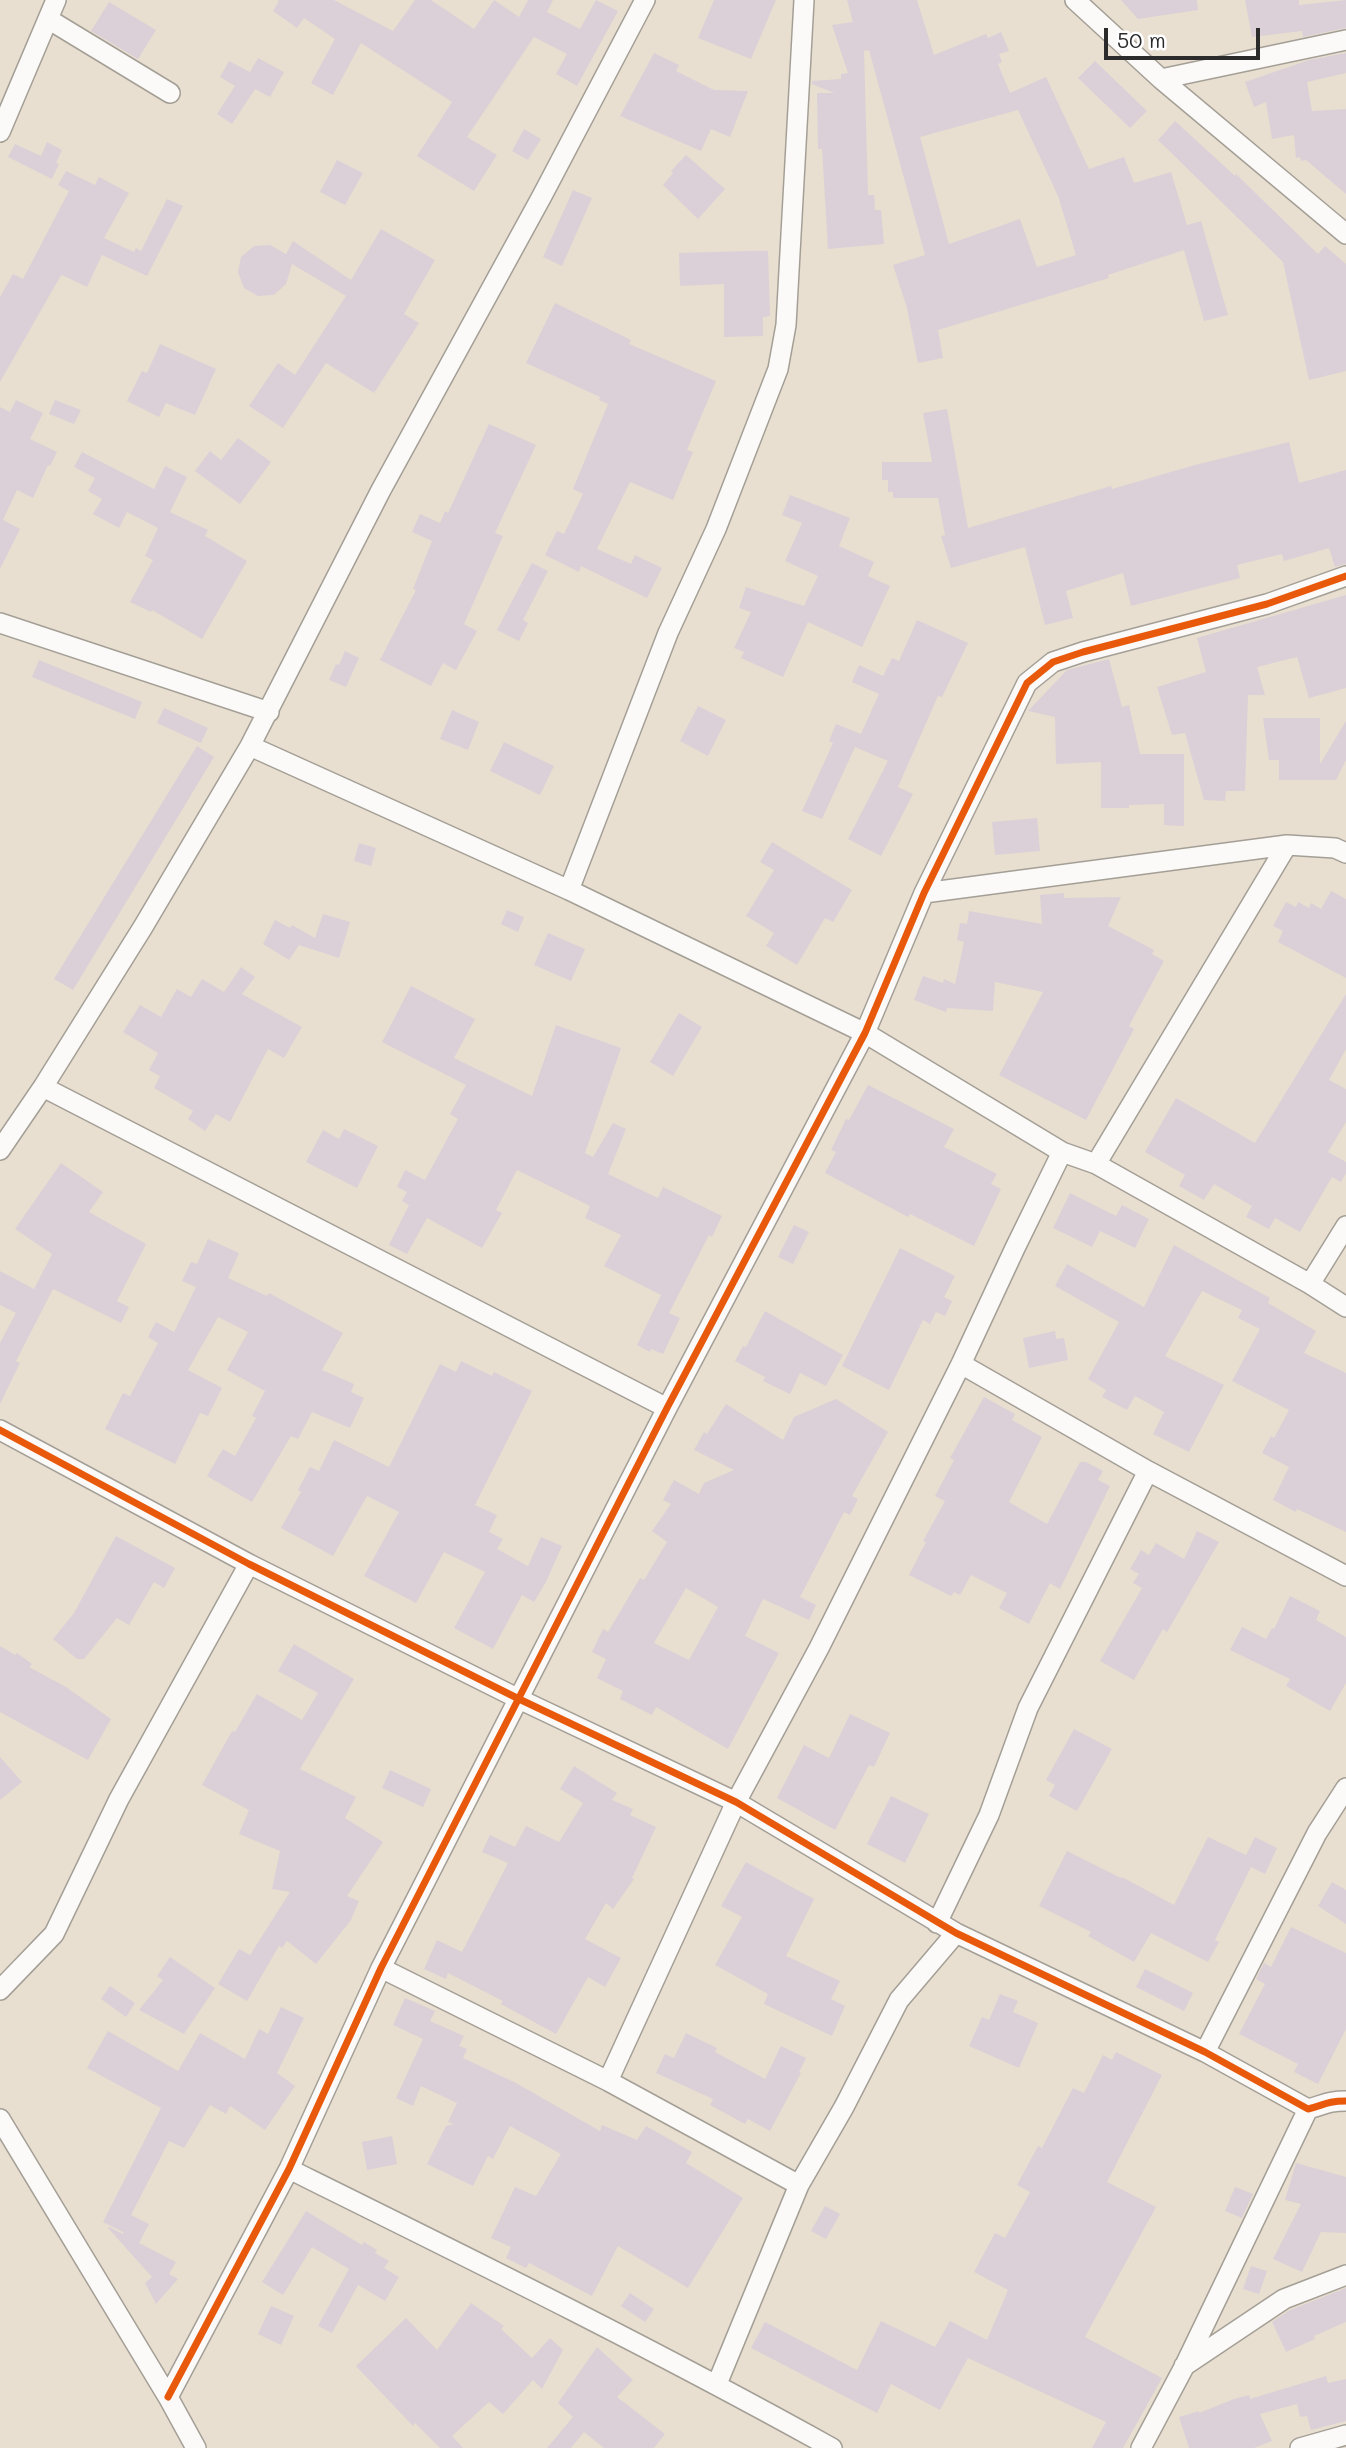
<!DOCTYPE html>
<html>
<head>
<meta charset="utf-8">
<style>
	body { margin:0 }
	#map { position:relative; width:1346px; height:2448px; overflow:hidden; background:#e8dfd0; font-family:Mali,sans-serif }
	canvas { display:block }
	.scale { position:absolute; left:1104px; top:28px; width:156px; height:32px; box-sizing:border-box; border:4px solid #2b2b2b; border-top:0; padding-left:9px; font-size:21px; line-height:24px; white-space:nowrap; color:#2b2b2b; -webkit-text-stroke:5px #fff; paint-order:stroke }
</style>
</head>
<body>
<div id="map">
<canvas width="1346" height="2448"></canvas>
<div class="scale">50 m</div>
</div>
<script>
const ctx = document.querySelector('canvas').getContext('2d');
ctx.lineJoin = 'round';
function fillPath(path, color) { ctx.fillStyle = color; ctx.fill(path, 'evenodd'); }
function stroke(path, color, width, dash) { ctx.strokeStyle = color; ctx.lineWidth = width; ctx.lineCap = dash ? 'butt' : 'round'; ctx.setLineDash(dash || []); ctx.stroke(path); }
fillPath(new Path2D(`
	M277 0H334L393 31 415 0H431L474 29 494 0 519 17 528 0H553L547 12 580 29 596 0 618 11 577 86 556 74 567 54 534 37 467 137 497 155 474 191 417 156 452 102 361 43 333 95 311 83 335 39 304 18 297 28 273 11 279 1Z
	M714 0H776L751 59 698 38Z
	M847 0H917L934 55 986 34 988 38 1001 32 1009 51 999 54 1002 62 998 64 1010 93 1046 77 1089 169 1124 157 1134 183 1171 172 1187 225 1201 221 1228 315 1204 321 1184 250 1108 275 1109 278 938 330 943 358 918 363 907 308 893 265 925 255 869 50 864 51 868 195H874L875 210H881L884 244 828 249 822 149H818L817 93H834L812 84V81L841 79V74L848 73 832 25 853 22ZM1018 110 1058 196 1076 255 1037 267 1020 219 949 244 920 137Z
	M1121 0H1197L1198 10 1138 19Z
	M1245 0H1299V5L1346 0V28L1303 37 1302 31 1252 37Z
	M109 2 156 30 138 59 91 31Z
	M654 53 679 65 676 71 714 90 748 91 730 137 711 129 701 151 620 116Z
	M1346 53V73L1307 82 1312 111 1346 109V194L1306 160 1301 161 1300 157 1296 158 1294 135 1272 139 1266 102 1254 107 1245 82 1309 60Z
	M258 58 284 72 270 97 255 89 232 124 217 114 235 86 220 77 229 61 250 72Z
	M1095 61 1147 111 1130 128 1078 78Z
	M1175 121 1235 176 1236 174 1318 254 1325 246 1346 264V371L1309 380 1283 262 1158 140Z
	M524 129 541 139 528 160 512 151Z
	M47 142 62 150 56 163 59 164 52 179 8 157 15 144 41 156Z
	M686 155 725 189 698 219 663 185 673 173 671 171Z
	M337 160 363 173 345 205 320 192Z
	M66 171 95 185 99 177 129 193 104 238 134 252 136 248 141 251 167 199 183 206 147 276 102 255 87 287 62 275 60 277 0 382V297L13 274 23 279 69 191 58 185Z
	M573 190 592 198 562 266 543 257Z
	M381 229 435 260 404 314 419 323 374 393 326 363 283 428 249 406 278 363 295 375 346 296 292 264 286 284 274 295 258 296 244 288 238 272 241 257 254 246 270 245 286 254 293 241 351 280Z
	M747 251H768L770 316 763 317V336L724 337V284L680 286 679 253Z
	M555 303 631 340 629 344 716 381 687 450 693 452 673 500 630 482 597 549 631 564 635 555 662 568 647 598 581 566 579 572 545 555 557 531 564 534 583 494 573 489 608 404 599 400 600 397 526 363Z
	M160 344 216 369 195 415 166 403 159 417 127 401 142 371 147 373Z
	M16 400 43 413 30 439 57 452 50 466 48 465 33 498 17 490 3 520 20 529 0 569V407L10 412Z
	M55 400 81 410 74 424 49 414Z
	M947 409 968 528 1111 486 1112 489 1195 465 1289 442 1299 483 1346 470V564L1335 567 1329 548 1284 561 1282 554 1237 565 1240 578 1131 606 1123 573 1066 591 1073 618 1045 625 1025 547 951 568 941 536 945 535 938 498H893V492H888V480H882V462H932L923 413Z
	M489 424 536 445 495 533 503 536 464 624 477 631 456 670 443 663 431 686 380 660 416 590 413 589 432 541 412 532 420 514 440 523 445 511 448 513Z
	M238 438 271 462 240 504 195 471 210 451 221 460Z
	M82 452 154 489 165 466 187 477 170 512 208 530 205 536 247 561 202 639 152 610 151 612 130 602 153 560 145 556 158 528 127 512 119 528 93 514 102 499 88 491 95 478 74 467Z
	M790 495 850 518 839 546 874 562 868 576 890 586 862 647 808 622 783 677 741 658 744 652 734 648 751 612 739 608 746 587 804 606 818 576 785 561 802 523 782 515Z
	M532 563 548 571 523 620 528 623 519 641 497 630Z
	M1346 595V688L1309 698 1297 657 1257 667 1265 695H1248L1245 791H1226L1225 801 1204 800 1185 733 1172 735 1157 687 1206 672 1197 638Z
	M917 620 968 643 942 697 938 696 898 787 913 794 881 856 848 839 888 761 855 747 879 694 852 682 859 665 883 676 892 658 899 661Z
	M345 651 359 658 346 687 329 680 336 664 339 665Z
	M1109 659 1122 707 1129 705 1140 754H1184V826L1164 825V804L1129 805V808H1101V762L1056 764 1055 717 1028 711 1067 670Z
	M39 660 142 702 135 719 32 677Z
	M698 706 726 720 708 756 680 741Z
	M164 708 208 728 201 743 157 723Z
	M452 710 479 722 468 750 440 739Z
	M1263 718H1320V764L1346 721V760L1336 780H1279V760H1269Z
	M836 724 861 734 822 819 802 811 833 743 829 741Z
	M504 742 554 766 540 795 490 771Z
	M197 746 214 757 73 990 54 979Z
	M1037 818 1040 851 995 855 992 822Z
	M772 842 852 890 833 922 825 918 797 965 766 946 774 933 746 916 774 870 760 862Z
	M359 843 376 848 371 866 354 861Z
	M1331 891 1346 899V978L1278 942 1283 931 1273 926 1286 902 1296 907 1298 902 1309 908 1311 903 1321 909Z
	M1064 893V898L1121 897 1108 926 1154 950 1152 954 1164 961 1129 1026 1134 1029 1086 1120 999 1075 1043 992 995 982 993 1011 947 1008 946 1012 914 1000 923 976 943 983 944 979 955 984 964 942 957 940 960 923 967 924 969 911 1042 924 1040 895Z
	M507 910 524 917 518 932 501 924Z
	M323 914 350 922 339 958 299 945 289 960 263 944 275 920 290 928 292 925 315 938Z
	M548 933 585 949 571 981 534 965Z
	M241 967 255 977 242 994 302 1027 284 1058 268 1049 230 1122 216 1114 205 1131 188 1119 193 1111 154 1088 160 1076 149 1070 158 1053 123 1032 140 1005 161 1017 177 989 191 997 202 979 224 992Z
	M411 986 475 1019 454 1058 532 1096 556 1025 621 1048 585 1153 593 1157 613 1123 626 1129 608 1174 658 1198 663 1187 722 1216 712 1237 709 1235 669 1313 680 1318 663 1354 651 1349 650 1352 637 1345 661 1295 604 1266 621 1235 585 1218 590 1206 517 1170 496 1210 502 1213 482 1248 427 1218 407 1254 389 1245 409 1205 402 1201 407 1192 397 1187 405 1170 425 1180 458 1119 450 1114 466 1085 382 1042Z
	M1346 994V1049L1329 1080 1346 1089V1122L1328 1152 1346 1162V1173L1341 1182 1332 1177 1300 1232 1275 1218 1269 1229 1246 1217 1252 1206 1214 1184 1204 1200 1179 1186 1185 1175 1145 1152 1176 1098 1255 1143Z
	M679 1013 702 1027 673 1076 650 1062Z
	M868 1085 954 1129 944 1147 997 1174 991 1184 1001 1189 974 1246 910 1214 908 1217 825 1173 836 1152 831 1150 846 1119 849 1120Z
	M344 1129 378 1146 357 1188 306 1162 323 1130 339 1139Z
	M61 1163 103 1192 89 1212 146 1244 117 1301 129 1307 121 1323 53 1289 16 1361 20 1363 0 1404V1343L16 1313 0 1305V1271L34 1289 52 1254 15 1229Z
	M1070 1193 1116 1216 1122 1205 1149 1219 1135 1248 1100 1231 1092 1247 1053 1228Z
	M794 1225 809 1232 793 1264 778 1257Z
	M208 1239 239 1253 228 1278 267 1296 269 1293 343 1333 322 1370 354 1384 351 1392 364 1398 350 1428 312 1412 298 1439 291 1436 252 1502 207 1476 223 1449 235 1456 256 1418 252 1416 265 1391 227 1370 248 1332 218 1317 212 1328 188 1370 222 1388 208 1416 200 1413 175 1464 105 1429 123 1393 130 1396 158 1343 148 1337 156 1322 174 1332 196 1287 182 1281 191 1262 197 1264Z
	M1174 1245 1270 1298 1268 1303 1316 1331 1304 1353 1346 1373V1532L1297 1509 1296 1512 1273 1500 1289 1467 1262 1453 1271 1436 1274 1438 1289 1410 1232 1381 1260 1329 1238 1318 1242 1310 1202 1291 1165 1356 1224 1385 1189 1452 1153 1434 1164 1412 1135 1396 1127 1410 1102 1397 1106 1390 1088 1379 1119 1322 1055 1286 1067 1264 1144 1307Z
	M900 1248 955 1276 944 1297 952 1301 945 1316 936 1312 930 1324 923 1320 889 1390 842 1366Z
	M765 1311 843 1355 826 1386 800 1373 790 1394 763 1381 765 1377 735 1361 743 1346 746 1347Z
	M1055 1331 1056 1339 1064 1338 1068 1360 1029 1368 1023 1338Z
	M461 1361 492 1376 494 1372 532 1391 475 1505 497 1515 489 1532 503 1539 497 1549 528 1566 541 1537 562 1546 546 1582 534 1602 522 1595 493 1649 454 1628 485 1572 444 1552 416 1603 364 1576 399 1512 367 1496 333 1556 281 1528 301 1492 298 1490 310 1467 319 1471 334 1440 389 1467 440 1364 456 1372Z
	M984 1397 1015 1414 1012 1420 1042 1437 1009 1502 1047 1524 1080 1462H1086L1103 1471 1098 1480 1110 1486 1060 1589 1050 1583 1029 1624 999 1608 1007 1593 971 1575 960 1595 954 1592 951 1596 909 1575 926 1542 923 1541 945 1501 935 1496 954 1460 950 1458Z
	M836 1399 888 1432 852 1496 858 1499 850 1515 844 1512 800 1597 816 1605 809 1620 763 1599 745 1636 779 1653 728 1749 656 1707 652 1715 620 1699 623 1691 597 1678 606 1659 592 1652 603 1629 608 1632 640 1578 644 1580 667 1542 652 1531 671 1504 663 1500 674 1480 699 1494 704 1483 734 1470 694 1450 704 1432 707 1434 726 1404 783 1440 794 1417ZM686 1588 718 1607 689 1660 654 1643Z
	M1197 1531 1219 1542 1167 1632 1163 1629 1134 1680 1100 1661 1142 1588 1133 1583 1139 1574 1130 1569 1141 1550 1149 1555 1156 1543 1184 1559Z
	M116 1536 175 1568 164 1588 154 1582 129 1625 117 1618 84 1659H77L53 1639 74 1613Z
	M1290 1596 1320 1611 1316 1620 1346 1637V1683L1330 1711 1286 1686 1290 1679 1230 1650 1242 1627 1266 1639 1272 1628 1274 1629Z
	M294 1644 354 1679 300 1769 356 1797 345 1818 383 1842 347 1896 359 1901 351 1920 316 1964 287 1941 282 1948 279 1946 247 2001 218 1984 239 1949 250 1955 290 1892 272 1889 280 1851 239 1834 249 1810 202 1785 232 1731 235 1732 257 1694 302 1720 318 1693 278 1671Z
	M0 1646 15 1655 17 1653 32 1664 29 1667 66 1687 111 1719 88 1760 0 1712Z
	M850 1714 890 1733 874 1767 869 1765 835 1830 777 1798 804 1745 829 1758Z
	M1074 1729 1112 1749 1077 1811 1049 1796 1055 1785 1046 1780Z
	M0 1757 22 1782 0 1800Z
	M574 1766 617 1793 612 1800 633 1809 630 1815 656 1827 632 1878 634 1879 613 1909 606 1903 585 1939 621 1958 605 1987 588 1977 556 2034 501 2004 503 2001 448 1973 446 1979 424 1969 437 1940 462 1952 508 1863 482 1852 490 1835 515 1847 526 1826 559 1842 583 1803 560 1789Z
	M390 1770 431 1789 423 1807 382 1788Z
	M891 1796 929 1814 905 1863 867 1844Z
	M1208 1837 1246 1855 1255 1837 1277 1848 1265 1874 1251 1867 1215 1940 1219 1942 1208 1962 1151 1933 1134 1962 1088 1936 1091 1932 1039 1906 1067 1851 1121 1878 1122 1877 1174 1905Z
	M746 1862 814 1899 786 1956 840 1981 831 1999 845 2006 832 2036 764 2004 768 1994 715 1965 742 1917 721 1906Z
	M1332 1882 1346 1890V1924L1318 1906Z
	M1291 1927 1346 1953V2029L1318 2084 1294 2072 1298 2064 1239 2034 1265 1984 1256 1979 1264 1963 1271 1967Z
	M170 1957 215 1988 184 2034 139 2010 163 1980 157 1976Z
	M1145 1969 1193 1993 1184 2011 1136 1987Z
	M110 1986 135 2003 126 2017 101 1999Z
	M1000 1994 1018 2001 1013 2012 1038 2023 1019 2068 969 2046 982 2017 989 2020Z
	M405 1998 435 2011 430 2021 464 2036 459 2046 467 2049 463 2058 516 2083 600 2131 602 2125 637 2140 646 2126 692 2152 686 2163 743 2198 688 2288 618 2246 592 2296 529 2263 526 2268 506 2258 511 2247 491 2238 515 2187 536 2196 561 2154 510 2126 493 2159 488 2156 473 2186 427 2164 446 2126 454 2124 448 2122 457 2103 421 2086 413 2106 396 2098 423 2039 393 2025Z
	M281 2007 304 2018 277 2073 295 2086 265 2130 230 2106 226 2114 210 2105 184 2148 169 2141 131 2215 149 2224 139 2243 176 2262 169 2274 178 2279 156 2304 145 2283 152 2277 108 2228 109 2227 123 2234V2232L103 2222 161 2108 87 2068 108 2031 178 2071 200 2033 245 2059 259 2029 268 2034Z
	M686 2033 717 2048 715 2052 765 2079 781 2046 806 2058 799 2072 801 2073 770 2131 748 2119 745 2124 710 2105 713 2099 656 2073 665 2054 674 2058Z
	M1116 2052 1162 2075 1107 2182 1156 2207 1085 2337 1162 2378 1123 2448H1092L1106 2422 968 2358 940 2410 891 2384 877 2413 751 2348 765 2322 857 2370 881 2321 935 2347 950 2321 987 2340 1008 2290 974 2272 995 2233 1005 2238 1030 2192 1017 2185 1038 2146 1042 2148 1073 2088 1084 2093 1103 2055 1112 2060Z
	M392 2136 397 2164 367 2170 362 2142Z
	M1296 2163 1346 2177V2233L1321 2232 1302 2272 1273 2259 1301 2204 1285 2200Z
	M1235 2187 1253 2194 1242 2218 1225 2211Z
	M825 2206 840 2214 826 2239 811 2231Z
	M306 2211 362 2245 364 2242 377 2250 375 2253 389 2261 384 2268 399 2277 385 2301 358 2285 332 2333 318 2326 349 2269 312 2247 283 2295 262 2282Z
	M1251 2266 1267 2271 1259 2294 1243 2289Z
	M1346 2288V2322L1314 2336 1315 2339 1286 2352 1272 2322 1290 2310Z
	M630 2293 654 2309 645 2322 621 2306Z
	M471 2303 504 2326 501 2329 532 2358 550 2338 563 2350 542 2389 533 2380 503 2414 489 2402 452 2436 463 2448H440L415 2423 413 2426 356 2366 406 2318 437 2350Z
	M271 2306 294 2316 281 2345 258 2334Z
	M597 2347 633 2380 617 2397 665 2434 654 2448H604L584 2432 571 2448H547L573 2417 558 2403Z
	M1326 2376 1328 2383 1346 2379V2421L1311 2430 1307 2416 1300 2417 1297 2404 1260 2414 1272 2441 1254 2448H1189L1179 2417 1199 2411V2413L1234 2399 1249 2395 1250 2399Z`), '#dbd0d7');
const minor = new Path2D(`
	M1075 0 1161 79 1346 234
	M48 19 170 93
	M1161 79 1346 40
	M0 132 56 0
	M0 623 269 712
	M250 746 569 890 865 1033 1062 1152 1096 1164 1310 1284 1346 1307
	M569 890 668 633 716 529 778 369 786 325 804 0
	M924 893 1287 845 1335 848 1346 853
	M43 1087 667 1408
	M0 1150 43 1087 143 927 250 746 381 490 542 196 645 0
	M1096 1164 1287 845
	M1310 1284 1346 1226
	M961 1364 1148 1471 1346 1576
	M0 1430 249 1564 519 1699 736 1802 956 1933 1205 2052 1308 2109C1324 2105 1327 2101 1346 2101
	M937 1923 989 1815 1028 1708 1148 1471
	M381 1968 608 2081 799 2185
	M0 1990 54 1934 119 1799 249 1564
	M1205 2052 1317 1833 1346 1788
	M608 2081 736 1802 819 1648 961 1364 1015 1248 1062 1152
	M0 2119 168 2397 196 2448
	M289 2169C471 2259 654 2349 832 2448
	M1184 2366 1284 2299 1346 2275
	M717 2384 799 2185 844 2107 899 2000 956 1933
	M168 2397 289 2169 381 1968 667 1408 865 1033 924 893 1027 683 1053 662 1083 652 1267 604 1346 576
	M1141 2448 1184 2367 1308 2109
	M1300 2448 1346 2435`);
stroke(minor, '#a49f96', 22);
stroke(minor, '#fcfaf8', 19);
stroke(new Path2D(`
	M0 1430 249 1564 519 1699 736 1802 956 1933 1205 2052 1308 2109C1324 2105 1327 2101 1346 2101
	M168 2397 289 2169 381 1968 667 1408 865 1033 924 893 1027 683 1053 662 1083 652 1267 604 1346 576`), '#e8590c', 7);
</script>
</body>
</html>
